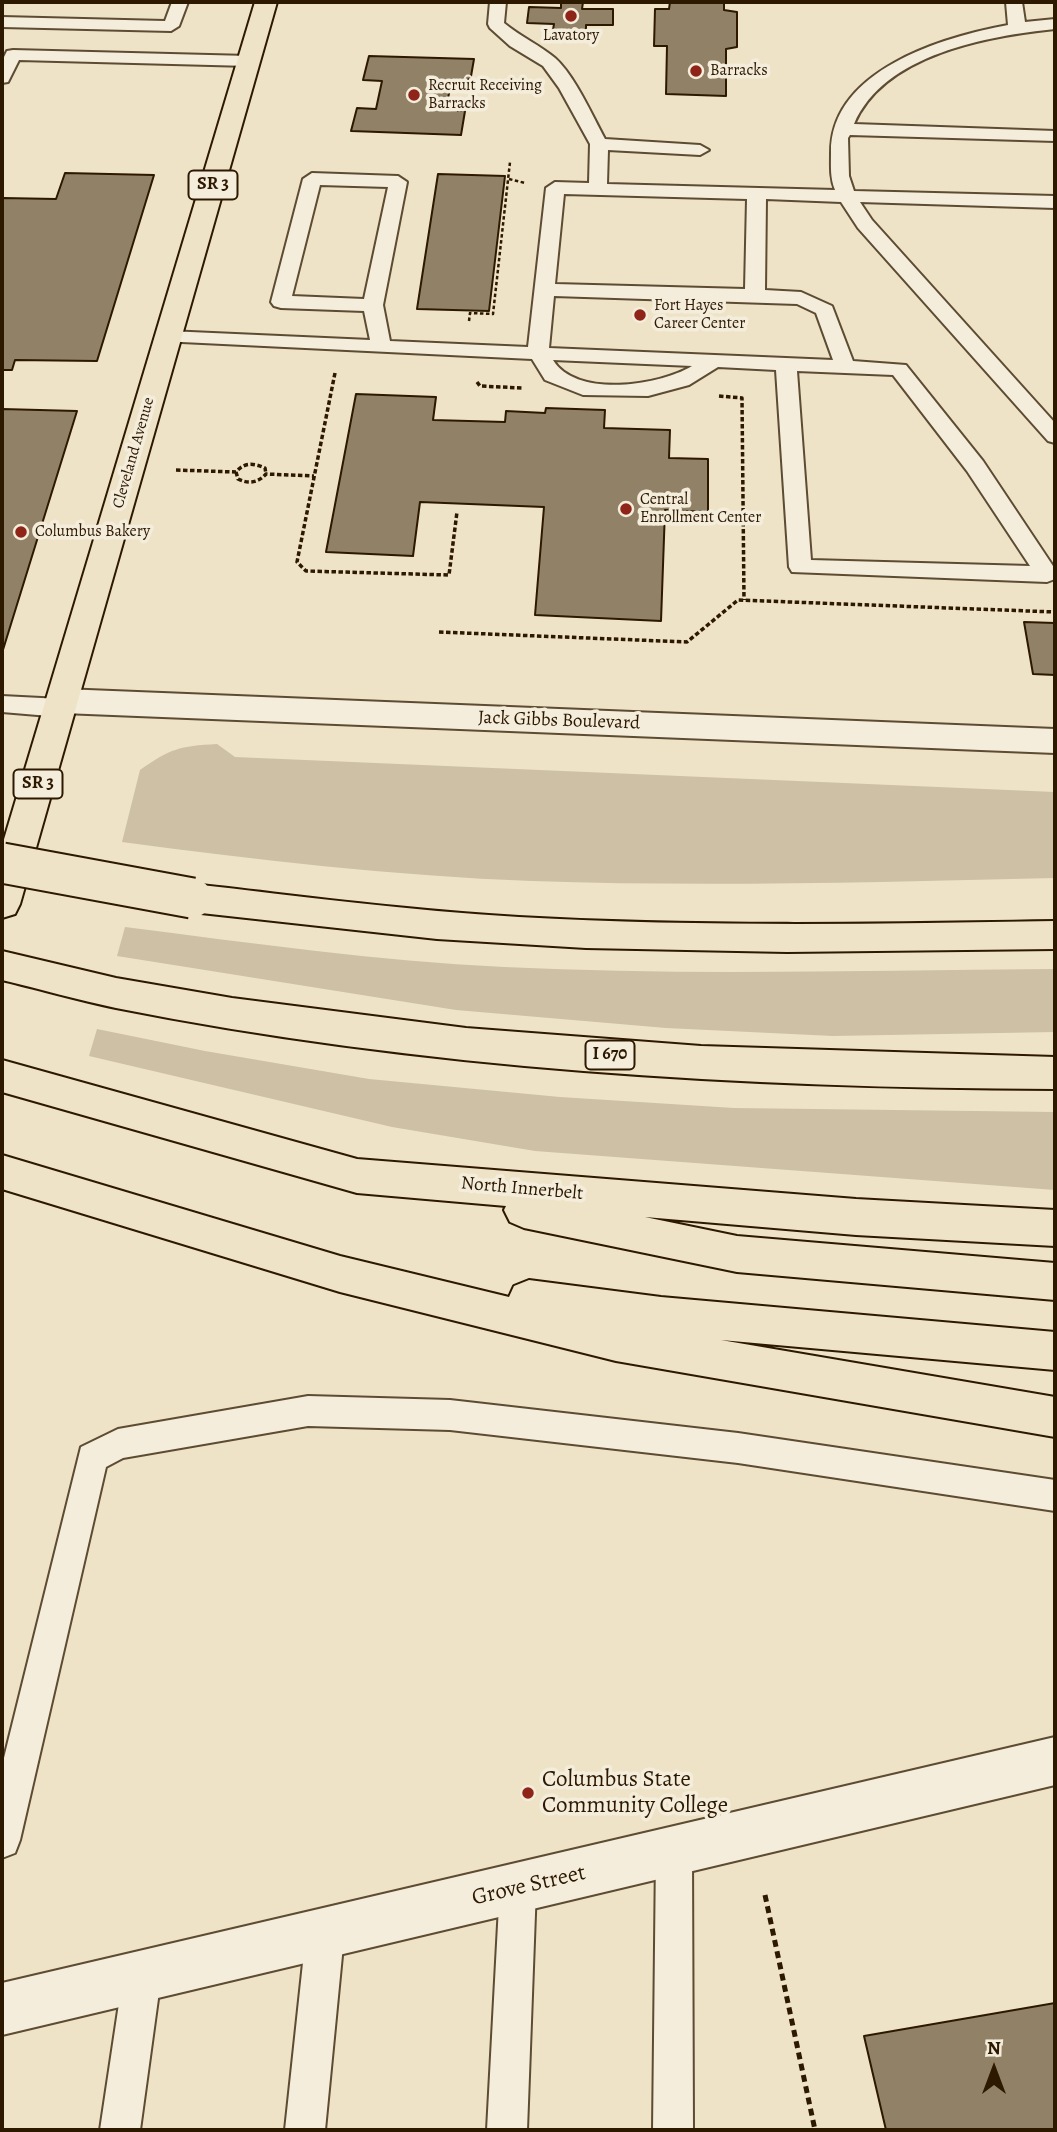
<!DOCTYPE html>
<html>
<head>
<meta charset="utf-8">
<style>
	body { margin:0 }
	#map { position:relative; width:1057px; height:2132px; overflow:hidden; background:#eee3c7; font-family:Alegreya,serif }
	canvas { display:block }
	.frame { position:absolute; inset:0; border:4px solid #2d1800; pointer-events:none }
	.north { position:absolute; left:959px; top:2034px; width:70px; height:70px; -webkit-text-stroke:5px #f4eddb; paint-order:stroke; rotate:0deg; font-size:19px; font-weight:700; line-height:28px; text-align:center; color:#2d1800 }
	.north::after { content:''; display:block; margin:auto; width:24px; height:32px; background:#2d1800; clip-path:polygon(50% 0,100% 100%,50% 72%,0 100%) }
</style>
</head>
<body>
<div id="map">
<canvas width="1057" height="2132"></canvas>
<div class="frame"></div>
<div class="north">N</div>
</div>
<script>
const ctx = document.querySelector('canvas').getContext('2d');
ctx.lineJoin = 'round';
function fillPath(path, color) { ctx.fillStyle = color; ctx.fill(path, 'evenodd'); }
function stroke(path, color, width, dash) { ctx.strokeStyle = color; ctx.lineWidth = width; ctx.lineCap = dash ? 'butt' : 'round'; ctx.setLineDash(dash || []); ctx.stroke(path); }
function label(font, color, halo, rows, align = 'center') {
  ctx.font = font + ' Alegreya,serif'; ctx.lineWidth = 7; ctx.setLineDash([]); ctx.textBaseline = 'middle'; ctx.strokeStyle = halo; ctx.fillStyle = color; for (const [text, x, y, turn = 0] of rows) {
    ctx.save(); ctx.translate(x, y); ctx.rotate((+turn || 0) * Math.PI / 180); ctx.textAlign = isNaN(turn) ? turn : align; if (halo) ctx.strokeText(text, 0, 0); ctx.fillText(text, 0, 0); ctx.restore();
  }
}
fillPath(new Path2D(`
	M217 744 235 757 1055 792V878C881 882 707 887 532 881 395 876 258 860 122 842L140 770C170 749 179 746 217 744Z
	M125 927C251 943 377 961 504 967 688 976 872 970 1055 969V1032L833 1036 666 1028 456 1010 117 956Z
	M97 1029 205 1051 369 1079 560 1097 734 1108 1055 1112V1190L535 1151 392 1127 89 1056Z`), '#cdc0a5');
const building = new Path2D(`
	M561 2H583L582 9H613V25H586V31L553 30 554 24 527 23 529 7 561 8Z
	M670 2H724V10L737 12V47L726 49V96L666 94 667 46H654L655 9H669Z
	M369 56 474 59 470 82H451L446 110 465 111 461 135 351 131 357 108 376 109 382 81 363 80Z
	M65 173 154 175 97 361 15 360 12 370H2V202L3 198 56 199Z
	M438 174 505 176 489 311 417 309Z
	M356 394 436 397 433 420 505 422 506 411 545 413 546 408 605 410 604 428 670 430 669 458 708 459V512L665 510 661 621 535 615 544 507 420 502 413 556 326 552Z
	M2 409 77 411 2 653Z
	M1024 622 1055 623V675L1033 674Z
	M1055 2003V2130H886L864 2036Z`);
fillPath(building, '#918267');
stroke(building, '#2d1800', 2);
const service = new Path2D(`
	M172 2H188L179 26 171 31 2 27V17L165 21Z
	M490 2H506L504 23C521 37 541 46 555 58 575 76 592 115 605 139L700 145 709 150 700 155 608 150 607 184 835 190C830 178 831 166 831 153 830 70 943 37 1008 25L1006 2H1022L1025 22 1055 19V29C988 36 884 54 854 124L1055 131V141L850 135 848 138 849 176 854 191 1055 196V208L860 202 872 220 1055 423V443L1048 441 858 228 841 202 766 199 765 290 801 292 832 306 853 361 906 365 983 461 1055 569V579L1047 582 792 572 789 567 776 370 718 367 689 385 648 396 583 395 545 380 532 359 161 341 158 337 161 333 168 331 370 340 364 311 281 308 274 306 271 302 303 179 312 173 398 176 407 182 383 305 390 341 528 347 546 188 555 182 589 183 590 144 559 88 543 66 510 46 490 28 488 24ZM320 185 388 187 364 299 292 296ZM564 194 747 199 745 289 555 284ZM554 296 797 304 816 313 833 360 549 348ZM553 360 692 366C659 386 576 398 553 360ZM797 371 893 375 967 471 1030 566 811 560Z
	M13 50 249 56 258 61 249 66 19 60 8 82 2 83V61L7 51Z
	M2 696 61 699 70 702 73 708 70 714 61 717 2 712Z
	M308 1396 450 1400 738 1433 1055 1480V1511L738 1463 450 1430 308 1426 123 1458 106 1467 20 1840 15 1853 2 1858V1766L81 1447 118 1429Z
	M674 1835 687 1840 692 1853 693 2130H653L656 1853 661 1840Z
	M518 1869 531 1874 536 1887 527 2130H487L500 1887 505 1874Z
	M325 1916 338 1922 344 1935 325 2130H285L306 1935 312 1922Z
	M142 1958 155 1964 161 1977 140 2130H100L123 1977 129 1964Z`);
const minor = new Path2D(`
	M1055 1737V1785L2 2035V1983Z`);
const tertiary = new Path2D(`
	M63 689 1055 729V753L63 713 51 709 46 701 51 693Z`);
const primary = new Path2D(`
	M255 2H277L20 904 15 914 2 918V846Z`);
const motorway = new Path2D(`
	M192 884C301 896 410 911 519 917 698 927 876 924 1055 921V949L787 952 586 948 437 939 192 912 179 908 174 898 179 888Z
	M2 951 116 978 232 998 466 1028 701 1046 1055 1057V1089C744 1088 422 1069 116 1008 78 1000 40 989 2 980Z
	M2 1060 357 1159 856 1199 1055 1210V1246L856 1235 645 1217 737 1236 1055 1263V1300L737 1272 524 1228 510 1222 504 1210 506 1206 357 1193 2 1092Z
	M2 1155 340 1256 509 1297 514 1286 529 1280 661 1297 1055 1332V1370L721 1340 1055 1397V1437L616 1361 340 1292 2 1189Z`);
stroke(service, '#5d4b32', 4);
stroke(minor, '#5d4b32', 4);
stroke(tertiary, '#5d4b32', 4);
stroke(primary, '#2d1800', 4);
stroke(motorway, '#2d1800', 4);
stroke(new Path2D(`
	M509 179 525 183
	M469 321 470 313 493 314 510 162`), '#2d1800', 2.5, [3.5, 2.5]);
stroke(new Path2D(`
	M335 373 297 562 306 571 449 575 457 512
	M477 382 480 386 522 388
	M719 396 742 398 744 600
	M176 470 236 472C244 462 254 463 265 468L266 474
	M236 472 238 479C248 484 258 483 266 474L314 476
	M439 632 687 642 738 600 1055 612`), '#2d1800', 3.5, [4.5, 2.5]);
stroke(new Path2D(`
	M765 1895 815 2130`), '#2d1800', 5, [7, 4.5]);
fillPath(service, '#f4eddb');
fillPath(minor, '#f4eddb');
fillPath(tertiary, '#f4eddb');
fillPath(primary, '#eee3c7');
fillPath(motorway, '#eee3c7');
const motorwayBridge = new Path2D(`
	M2 863 192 898`);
stroke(motorwayBridge, '#2d1800', 43, []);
stroke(motorwayBridge, '#eee3c7', 39);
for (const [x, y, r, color] of [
	[571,16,7,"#8f2418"],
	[696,71,7,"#8f2418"],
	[414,95,7,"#8f2418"],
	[640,315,7,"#8f2418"],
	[626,509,7,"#8f2418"],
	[21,532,7,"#8f2418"],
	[528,1793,7,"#8f2418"]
]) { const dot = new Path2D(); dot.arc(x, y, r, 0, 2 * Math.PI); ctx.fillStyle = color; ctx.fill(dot); stroke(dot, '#f4eddb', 2.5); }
label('16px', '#2d1800', '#f4eddb', [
	["Lavatory",571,36,"center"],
	["Barracks",710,71],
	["Recruit Receiving",428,86],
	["Barracks",428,104],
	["Fort Hayes",654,306],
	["Career Center",654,324],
	["Central",640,500],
	["Enrollment Center",640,518],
	["Columbus Bakery",35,532]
], 'left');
label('16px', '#2d1800', '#f4eddb', [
	["Cleveland Avenue",134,453,-74]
]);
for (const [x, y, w] of [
	[213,185,49],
	[38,784,49],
	[610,1055,49]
]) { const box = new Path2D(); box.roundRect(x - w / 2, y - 14.5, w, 29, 5); ctx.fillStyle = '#f4eddb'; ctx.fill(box); stroke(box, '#2d1800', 2); }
label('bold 18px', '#2d1800', null, [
	["SR 3",213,185],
	["SR 3",38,784],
	["I 670",610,1055]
]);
label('19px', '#2d1800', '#f4eddb', [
	["Jack Gibbs Boulevard",559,721,2],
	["North Innerbelt",522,1189,5]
]);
label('23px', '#2d1800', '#f4eddb', [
	["Columbus State",542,1780],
	["Community College",542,1806]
], 'left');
label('23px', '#2d1800', '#f4eddb', [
	["Grove Street",529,1886,-13]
]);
</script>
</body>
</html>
